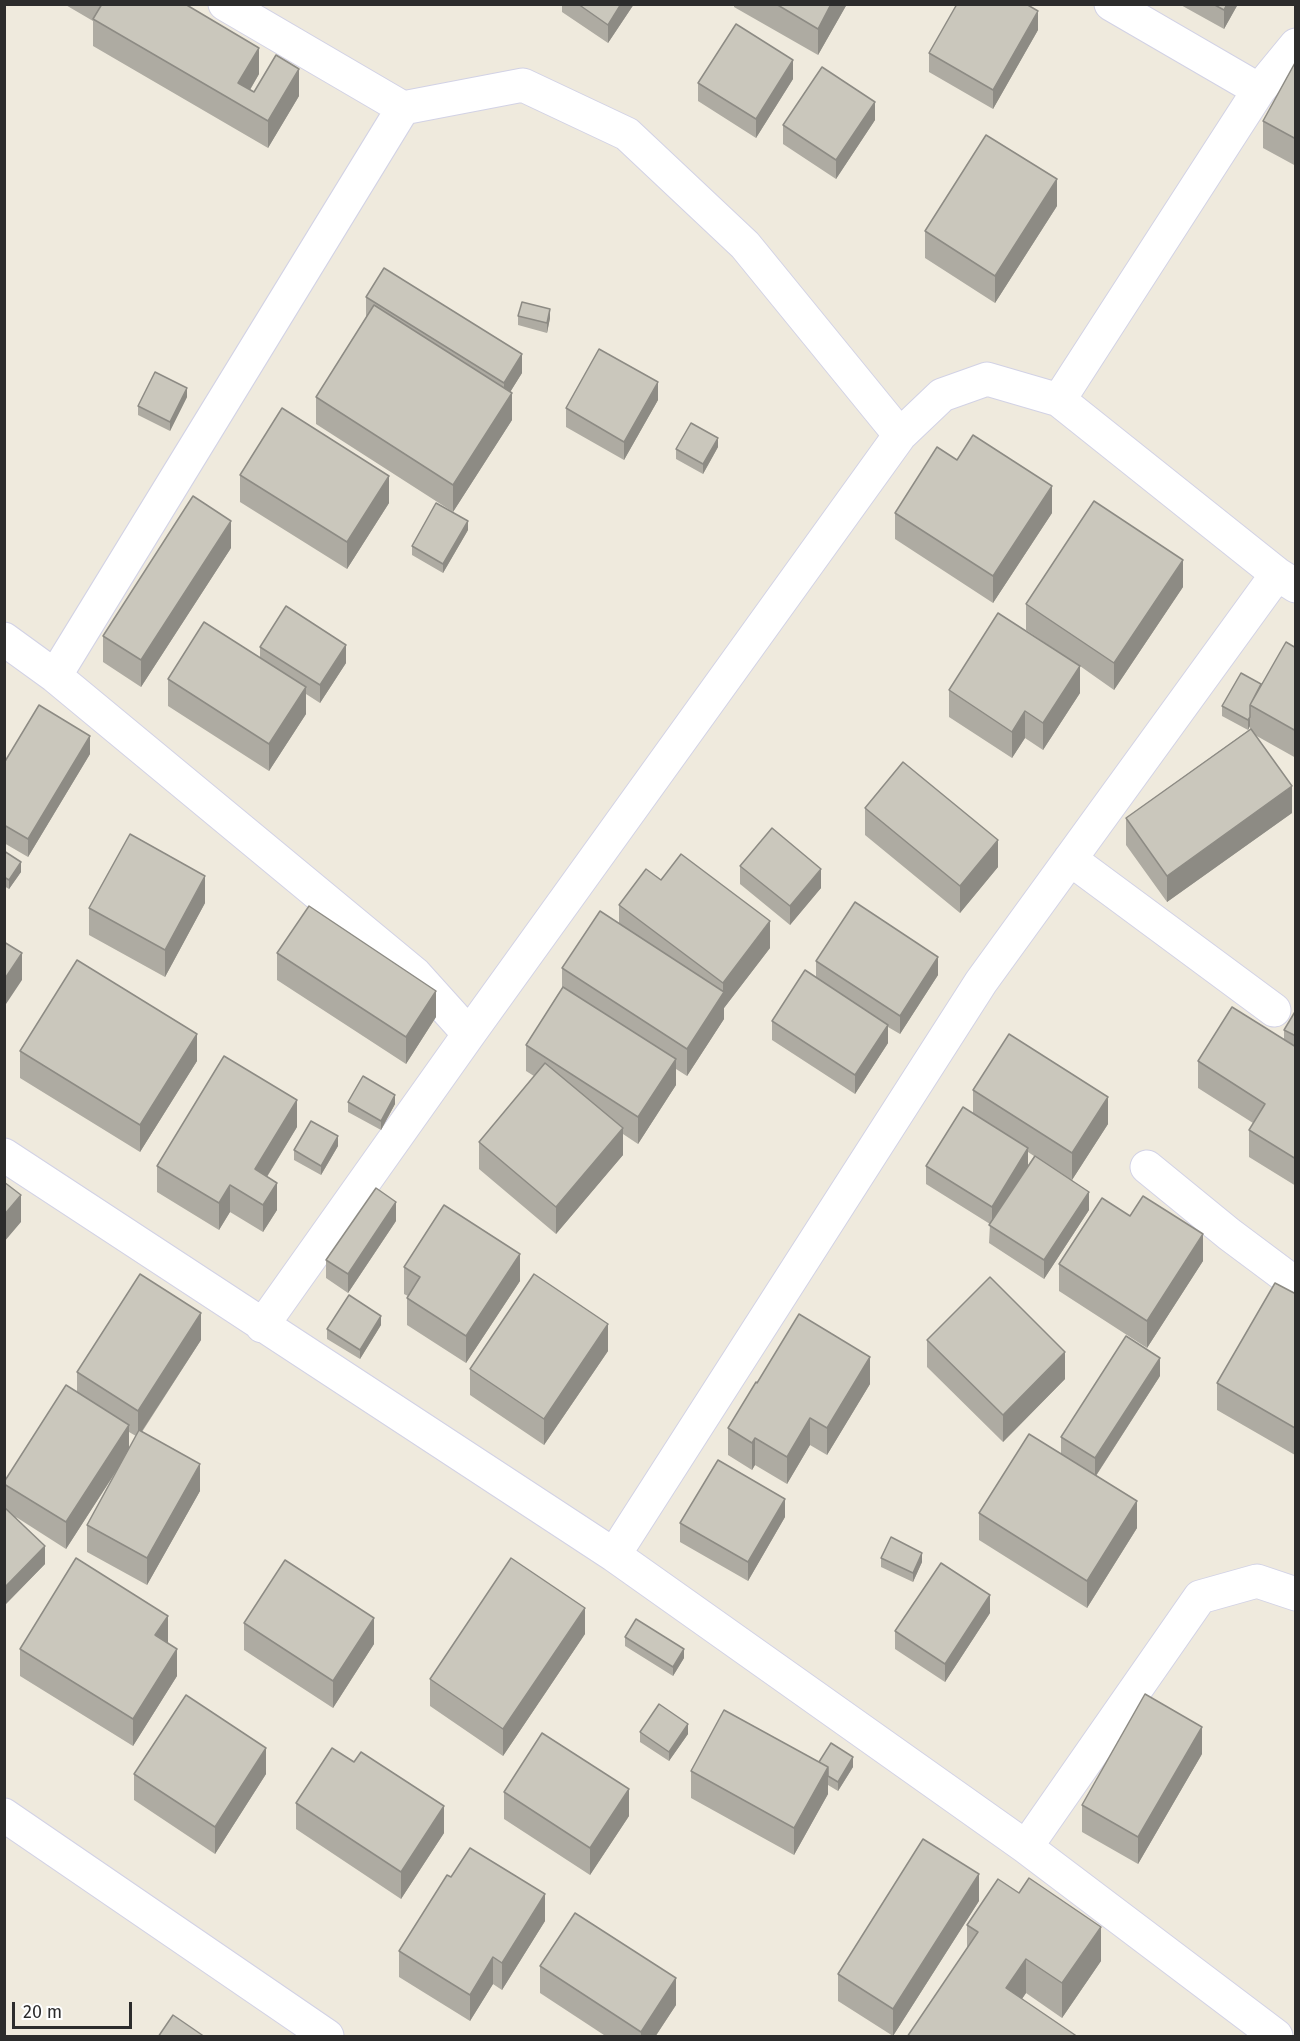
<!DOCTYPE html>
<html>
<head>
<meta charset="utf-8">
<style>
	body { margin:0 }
	#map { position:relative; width:1300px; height:2041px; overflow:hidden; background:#efeadd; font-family:"Fira Sans",sans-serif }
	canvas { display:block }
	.frame { position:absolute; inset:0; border:6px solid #2c2c2c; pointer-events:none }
	.scale { position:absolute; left:12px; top:2002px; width:120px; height:27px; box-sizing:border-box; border:3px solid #2c2c2c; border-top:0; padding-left:8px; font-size:18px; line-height:21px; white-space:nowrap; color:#2c2c2c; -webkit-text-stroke:4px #fff; paint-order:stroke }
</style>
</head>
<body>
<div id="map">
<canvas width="1300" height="2041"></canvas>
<div class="frame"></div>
<div class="scale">20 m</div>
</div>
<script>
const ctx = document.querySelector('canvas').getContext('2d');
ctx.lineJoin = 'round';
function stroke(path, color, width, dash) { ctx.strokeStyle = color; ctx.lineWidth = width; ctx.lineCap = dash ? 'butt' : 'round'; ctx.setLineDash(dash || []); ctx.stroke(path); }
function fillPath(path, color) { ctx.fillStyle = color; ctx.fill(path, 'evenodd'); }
const street = new Path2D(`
	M225 4 403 108 523 85 627 134 745 245 900 435 942 395 987 379 1059 400 1277 574 1296 586
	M1111 4 1259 90
	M1059 400 1259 90 1296 45
	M4 639 55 676 415 974 469 1034
	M55 676 403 108
	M1070 859 1274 1010
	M4 1155 614 1555 1026 1847 1276 2036
	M1147 1167 1229 1234 1296 1284
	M262 1326 469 1034 900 435
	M614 1555 981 982 1277 574
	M4 1815 327 2036
	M1026 1847 1200 1597 1257 1581 1296 1594`);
stroke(street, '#d2d2e5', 35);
stroke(street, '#fff', 33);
fillPath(new Path2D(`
	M64 4H185L259 74 250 90 254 92 299 96 268 148 93 46V21Z
	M562 4H634L608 43 562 12Z
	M734 4H847L818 55 734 7Z
	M1179 4H1238L1224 29Z
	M1038 30 993 109 929 72V53Z
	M1296 61V166L1263 148V121Z
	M793 79 756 138 698 101V83Z
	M875 120 836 179 783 144V125Z
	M1057 206 995 303 925 258V231Z
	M366 297 522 373 510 392 512 420 453 512 316 424V397L367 316H366Z
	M518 316 550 318 547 333 518 325Z
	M187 397 170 431 138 415V406Z
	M658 400 624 460 566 427V408Z
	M718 447 703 474 676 459V449Z
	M240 475 389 503 347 569 240 502Z
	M895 513H1052L993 603 895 539Z
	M468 530 443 573 412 555V546Z
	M231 548 141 687 103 662V636Z
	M1183 587 1114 690 1080 666V693L1043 750 1025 738 1012 758 949 717V690L1063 655 1026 630V604Z
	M260 647 346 663 320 703 306 694V714L269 771 168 706V679L260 658Z
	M1296 648V758L1255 735 1292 813 1167 902 1126 845V818L1250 729V726L1248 730 1222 716V706L1261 684Z
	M90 754 28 857 4 843V763Z
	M865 808 998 867 960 913 865 835Z
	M4 851 21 872 9 889 4 886Z
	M740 866 821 888 790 925 740 884Z
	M661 880 770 948 724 1008V1019L687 1076 676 1069V1085L638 1144 623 1134V1155L556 1234 479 1169V1142L534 1076 526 1071V1045L562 988V968L619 923V905Z
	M205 903 165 977 89 935V908Z
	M277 953 436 1017 406 1064 277 980Z
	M816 961 938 975 900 1034 888 1027V1043L855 1094 772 1040V1021L816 977Z
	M1296 1010V1186L1249 1157V1130L1253 1123 1198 1088V1061L1284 1040V1030Z
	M20 1051 197 1061 140 1152 20 1078Z
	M973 1090 1108 1124 1072 1180 1089 1210 1044 1279 989 1243 990 1224 926 1184V1166L973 1114ZM1028 1152 1034 1156 1028 1165Z
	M348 1102 395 1104 381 1130 348 1112Z
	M297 1127 267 1177 277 1210 263 1232 230 1212 219 1230 157 1192V1166Z
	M338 1146 321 1175 294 1160V1150Z
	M1130 1216 1203 1261 1147 1348 1059 1291V1264Z
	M396 1221 348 1293 326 1278V1260Z
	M404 1267 520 1281 466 1363 407 1325V1298L408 1296 404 1294Z
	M1296 1294V1454L1295 1455 1217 1410V1383Z
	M381 1325 360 1359 327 1339V1329Z
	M201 1340 142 1432 200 1491 147 1585 87 1552V1525L117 1470 66 1549 16 1517 45 1564 4 1606V1482L77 1392V1372ZM129 1432 136 1436 129 1448Z
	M927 1340 1065 1379 1003 1442 927 1367Z
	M608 1351 544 1445 470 1395V1369Z
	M1160 1376 1096 1476 1137 1528 1087 1608 979 1540V1513L1061 1454V1437Z
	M757 1383 870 1384 827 1455 810 1445 787 1484 755 1465 752 1470 728 1455V1428Z
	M785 1517 748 1581 680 1542V1523Z
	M881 1558 922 1562 913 1582 881 1567Z
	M990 1613 945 1682 895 1649V1631Z
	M244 1623 374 1644 333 1708 244 1650Z
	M585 1634 503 1756 430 1706V1679Z
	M625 1637 684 1658 673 1676 625 1646Z
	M168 1642 177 1676 133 1746 20 1676V1649Z
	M640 1732 688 1734 669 1761 640 1742Z
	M1202 1754 1138 1864 1082 1832V1805Z
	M819 1762 853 1767 838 1791 828 1785V1794L794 1855 691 1798V1771Z
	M134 1774H266L215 1854 134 1800Z
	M504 1792 629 1816 590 1875 504 1819Z
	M296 1803 444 1833 401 1899 296 1829Z
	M451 1877 545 1921 502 1990 493 1984 470 2021 399 1977V1951Z
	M979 1901 893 2036 838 2001V1974Z
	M967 1925 1101 1961 1062 2018 1026 1993 1022 1999 907 2037 967 1948Z
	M540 1966 676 2005 655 2037H607L540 1993Z`), '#aeaba2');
fillPath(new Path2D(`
	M621 4H634L608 43V25Z
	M831 4H847L818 55V29Z
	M1227 4H1238L1224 29V10Z
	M1038 11V30L993 109V90Z
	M259 48V74L241 105 238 83Z
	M793 60V79L756 138V119Z
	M299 69V96L268 148V121Z
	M875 102V120L836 179V160Z
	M1057 179V206L995 303V276Z
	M550 309V318L547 333V323Z
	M522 354V373L504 402V383Z
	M658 382V400L624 460V442Z
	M187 388V397L170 431V422Z
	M512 393V420L453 512V485Z
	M718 438V447L703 474V464Z
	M389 476V503L347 569V542Z
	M1052 486V513L993 603V576Z
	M231 521V548L141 687V660Z
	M468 521V530L443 573V564Z
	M1183 560V587L1114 690V663Z
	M346 645V663L320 703V685Z
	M1080 666V693L1043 750V723Z
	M306 687V714L269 771V744Z
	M1025 711V738L1012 758V732Z
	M1250 717V726L1248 730V720Z
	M90 736V754L28 857V839Z
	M1292 786V813L1167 902V876Z
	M998 840V867L960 913V886Z
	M21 862V872L9 889V880Z
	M821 869V888L790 925V906Z
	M205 876V903L165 977V950Z
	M770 921V948L724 1008V1019L687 1076V1049L723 994V983Z
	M22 953V980L4 1007V980Z
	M938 957V975L900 1034V1016Z
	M436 991V1017L406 1064V1037Z
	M888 1025V1043L855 1094V1075Z
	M197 1034V1061L140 1152V1125Z
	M676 1059V1085L638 1144V1117Z
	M395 1095V1104L381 1130V1121Z
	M1108 1097V1124L1072 1180V1153Z
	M297 1100V1127L255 1196V1169Z
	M623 1128V1155L556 1234V1207Z
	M338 1136V1146L321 1175V1166Z
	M1028 1148V1167L992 1225V1207Z
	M277 1183V1210L263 1232V1205Z
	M230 1185V1212L219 1230V1203Z
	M1089 1192V1210L1044 1279V1260Z
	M21 1195V1222L4 1242V1215Z
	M396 1202V1221L348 1293V1274Z
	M1203 1234V1261L1147 1348V1321Z
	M520 1254V1281L466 1363V1336Z
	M201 1313V1340L138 1437V1411Z
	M381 1316V1325L360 1359V1350Z
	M608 1324V1351L544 1445V1419Z
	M1065 1352V1379L1003 1442V1415Z
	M870 1357V1384L827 1455V1428Z
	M1160 1358V1376L1095 1477V1458Z
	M810 1418V1445L787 1484V1457Z
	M129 1425V1451L66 1549V1522Z
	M1296 1427V1454L1295 1455V1428Z
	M755 1438V1465L752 1470V1443Z
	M200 1464V1491L147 1585V1558Z
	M785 1499V1517L748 1581V1562Z
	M1137 1501V1528L1087 1608V1581Z
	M45 1546V1564L4 1606V1588Z
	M922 1553V1562L913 1582V1573Z
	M990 1595V1613L945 1682V1664Z
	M585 1608V1634L503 1756V1729Z
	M168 1616V1642L155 1662V1635Z
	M374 1618V1644L333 1708V1681Z
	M177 1649V1676L133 1746V1719Z
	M684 1649V1658L673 1676V1667Z
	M688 1724V1734L669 1761V1752Z
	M1202 1727V1754L1138 1864V1837Z
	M266 1748V1774L215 1854V1827Z
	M853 1757V1767L838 1791V1782Z
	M828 1767V1794L794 1855V1828Z
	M629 1789V1816L590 1875V1848Z
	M444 1806V1833L401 1899V1872Z
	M979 1874V1901L893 2036V2009Z
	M545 1894V1921L502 1990V1963Z
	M1101 1927V1961L1062 2018V1983Z
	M493 1957V1984L470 2021V1995Z
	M1026 1959V1993L1006 2022V1988Z
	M676 1978V2005L655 2037H641V2032Z`), '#8d8b84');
const building = new Path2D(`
	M102 4H185L259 48 238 83 254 92 276 55 299 69 268 121 93 19Z
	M578 4H621L608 25Z
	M776 4H831L818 29Z
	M957 4H1026L1038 11 993 90 929 53Z
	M1213 4H1227L1224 10Z
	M736 24 793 60 756 119 698 83Z
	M1296 61V139L1263 121Z
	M822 67 875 102 836 160 783 125Z
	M986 135 1057 179 995 276 925 231Z
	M384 268 522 354 504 383 366 297Z
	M522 302 550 309 547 323 518 316Z
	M374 305 512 393 453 485 316 397Z
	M599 349 658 382 624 442 566 408Z
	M155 372 187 388 170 422 138 406Z
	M282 408 389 476 347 542 240 475Z
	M691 423 718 438 703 464 676 449Z
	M973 435 1052 486 993 576 895 513 937 447 957 460Z
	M193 496 231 521 141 660 103 636Z
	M1094 501 1183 560 1114 663 1026 604Z
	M436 503 468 521 443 564 412 546Z
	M286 606 346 645 320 685 260 647Z
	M998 613 1080 666 1043 723 1025 711 1012 732 949 690Z
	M204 622 306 687 269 744 168 679Z
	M1286 642 1296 648V731L1250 705Z
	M1241 673 1261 684 1250 705V717L1248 720 1222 706Z
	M39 705 90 736 28 839 4 825V763Z
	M1251 729 1292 786 1167 876 1126 818Z
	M903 762 998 840 960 886 865 808Z
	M772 828 821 869 790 906 740 866Z
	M130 834 205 876 165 950 89 908Z
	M4 851 21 862 9 880 4 877Z
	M681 854 770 921 723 983 619 905 646 869 661 880Z
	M855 902 938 957 900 1016 816 961Z
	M309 906 436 991 406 1037 277 953Z
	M600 911 724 992 687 1049 562 968Z
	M4 942 22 953 4 980Z
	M77 960 197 1034 140 1125 20 1051Z
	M805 970 888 1025 855 1075 772 1021Z
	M563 987 676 1059 638 1117 526 1045Z
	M1232 1007 1296 1047V1159L1249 1130 1265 1104 1198 1061Z
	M1296 1010V1036L1284 1030Z
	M1009 1034 1108 1097 1072 1153 973 1090Z
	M224 1056 297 1100 255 1169 277 1183 263 1205 230 1185 219 1203 157 1166Z
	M545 1063 623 1128 556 1207 479 1142Z
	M363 1076 395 1095 381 1121 348 1102Z
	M963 1107 1028 1148 992 1207 926 1166Z
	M311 1121 338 1136 321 1166 294 1150Z
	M1035 1156 1089 1192 1044 1260 989 1225Z
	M4 1182 21 1195 4 1215Z
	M376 1188 396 1202 348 1274 326 1260Z
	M1143 1196 1203 1234 1147 1321 1059 1264 1102 1198 1130 1216Z
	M444 1205 520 1254 466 1336 407 1298 420 1277 404 1267Z
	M140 1274 201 1313 138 1411 77 1372Z
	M534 1274 608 1324 544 1419 470 1369Z
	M990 1277 1065 1352 1003 1415 927 1340Z
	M1275 1283 1296 1294 1295 1428 1217 1383Z
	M349 1295 381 1316 360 1350 327 1329Z
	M799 1314 870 1357 827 1428 810 1418 787 1457 755 1438 752 1443 728 1428 756 1382 757 1383Z
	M1126 1336 1160 1358 1095 1458 1061 1437Z
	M66 1385 129 1425 66 1522 4 1484V1482Z
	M139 1430 200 1464 147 1558 87 1525Z
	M1029 1434 1137 1501 1087 1581 979 1513Z
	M718 1460 785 1499 748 1562 680 1523Z
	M4 1507 45 1546 4 1588Z
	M891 1537 922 1553 913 1573 881 1558Z
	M76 1558 168 1616 155 1635 177 1649 133 1719 20 1649Z
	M511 1558 585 1608 503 1729 430 1679Z
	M285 1560 374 1618 333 1681 244 1623Z
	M941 1563 990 1595 945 1664 895 1631Z
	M636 1619 684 1649 673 1667 625 1637Z
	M1145 1694 1202 1727 1138 1837 1082 1805Z
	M186 1695 266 1748 215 1827 134 1774Z
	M659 1704 688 1724 669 1752 640 1732Z
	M724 1710 828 1767 794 1828 691 1771Z
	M542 1733 629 1789 590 1848 504 1792Z
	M831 1743 853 1757 838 1782 828 1776V1767L819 1762Z
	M332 1748 354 1762 361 1752 444 1806 401 1872 296 1803Z
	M923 1839 979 1874 893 2009 838 1974Z
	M470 1848 545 1894 502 1963 493 1957 470 1995 399 1951 447 1875 451 1877Z
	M1029 1878 1101 1927 1062 1983 1026 1959 1006 1988 1078 2037H907L978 1932 967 1925 998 1879 1019 1893Z
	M575 1913 676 1978 641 2032 540 1966Z
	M173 2015 205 2037H158Z`);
fillPath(building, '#cac7bc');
stroke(building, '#8d8b84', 1.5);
</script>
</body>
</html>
